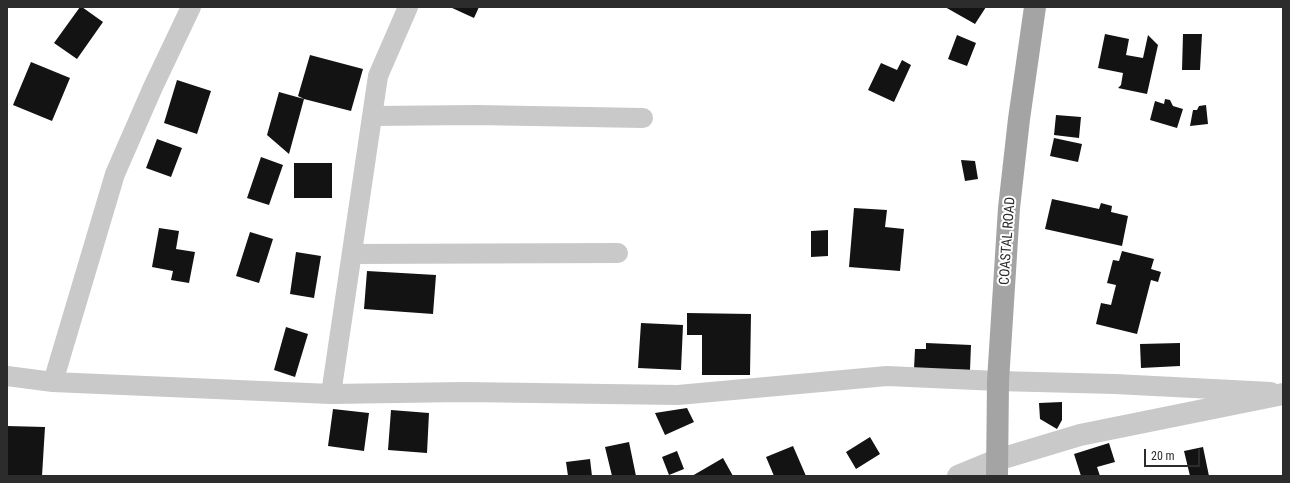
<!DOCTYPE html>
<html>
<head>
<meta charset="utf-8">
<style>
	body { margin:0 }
	#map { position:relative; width:1290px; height:483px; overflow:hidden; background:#fff; font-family:"Roboto Condensed",sans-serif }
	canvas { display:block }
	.frame { position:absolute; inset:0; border:8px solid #2c2c2c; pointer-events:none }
	.scale { position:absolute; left:1144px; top:449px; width:56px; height:18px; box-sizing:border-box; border:2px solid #2c2c2c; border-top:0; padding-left:5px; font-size:12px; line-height:14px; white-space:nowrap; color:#2c2c2c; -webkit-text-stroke:3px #fff; paint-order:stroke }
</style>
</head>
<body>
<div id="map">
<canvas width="1290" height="483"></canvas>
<div class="frame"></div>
<div class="scale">20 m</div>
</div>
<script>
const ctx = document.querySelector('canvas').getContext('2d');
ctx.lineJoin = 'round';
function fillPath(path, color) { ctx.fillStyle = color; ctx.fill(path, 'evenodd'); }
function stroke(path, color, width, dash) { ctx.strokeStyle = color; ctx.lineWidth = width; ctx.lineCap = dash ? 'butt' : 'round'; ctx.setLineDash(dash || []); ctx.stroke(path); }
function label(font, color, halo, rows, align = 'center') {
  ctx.font = font + ' "Roboto Condensed",sans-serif'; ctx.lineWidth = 4; ctx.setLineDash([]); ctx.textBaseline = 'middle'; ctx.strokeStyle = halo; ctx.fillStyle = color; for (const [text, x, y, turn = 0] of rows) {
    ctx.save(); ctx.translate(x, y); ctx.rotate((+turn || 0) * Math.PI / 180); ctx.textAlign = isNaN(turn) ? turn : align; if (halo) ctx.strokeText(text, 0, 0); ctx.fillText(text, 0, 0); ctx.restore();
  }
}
fillPath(new Path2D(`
	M80 7H82L103 22 77 59 54 43Z
	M450 7H479L474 18Z
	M945 7H986L975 24Z
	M1105 34 1129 39 1126 55 1143 58 1148 35 1158 45 1147 94 1118 88 1121 85 1123 73 1098 68Z
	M1183 34H1202L1200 70H1182Z
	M957 35 976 43 967 66 948 59Z
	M310 55 363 69 351 111 304 99 289 154 267 135 279 92 304 99 298 96Z
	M902 60 911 65 894 102 868 90 881 63 897 70Z
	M31 62 70 78 52 121 13 105Z
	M177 80 211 91 197 134 164 123Z
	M1165 99 1170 100 1173 106 1183 109 1177 128 1150 120 1155 101 1164 104Z
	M1206 105 1208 124 1190 126 1193 110H1197L1199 106Z
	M1056 115 1081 117 1079 138 1054 135Z
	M1054 138 1082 144 1078 162 1050 156Z
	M157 139 182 148 171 177 146 168Z
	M261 157 283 165 269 205 247 198Z
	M961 160 975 161 978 179 965 181Z
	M294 163H332V198H294Z
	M1052 199 1099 209 1101 203 1112 206 1111 212 1128 216 1122 246 1045 229Z
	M854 208 887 210 885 227 904 229 900 271 849 267Z
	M159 228 179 231 176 249 195 252 189 283 171 280 173 271 152 267Z
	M828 230V256L811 257V231Z
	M250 232 273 239 259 283 236 276Z
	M1122 251 1154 259 1151 269 1161 272 1158 282 1151 280 1137 334 1096 324 1101 303 1111 305 1116 285 1107 283 1113 260 1119 261Z
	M296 252 321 256 314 298 290 294Z
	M367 271 436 275 433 314 364 309Z
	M687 313 751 314 750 375H702V335H687Z
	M641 323 683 325 681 370 638 368Z
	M286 327 308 334 295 377 274 370Z
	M926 343 971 345 970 370 914 369 915 349H926Z
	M1180 343V366L1141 368 1140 344Z
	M1062 402V420L1057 429 1040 419 1039 403Z
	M687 408 694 422 665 435 655 413Z
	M333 409 369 413 364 451 328 446Z
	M391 410 429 413 427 453 388 450Z
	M7 426 45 427 42 476H7Z
	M870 437 880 454 856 469 846 452Z
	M629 442 636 476H612L605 447Z
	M1109 443 1115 462 1097 467 1100 476H1081L1074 454Z
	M793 446 806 476H774L766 457Z
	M1203 447 1209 476H1190L1184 451Z
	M677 451 684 469 669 475 662 457Z
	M723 458 733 476H692Z
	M590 459 592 476H568L566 462Z`), '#131313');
stroke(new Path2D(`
	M372 116 476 115 643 118
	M352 254 618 253
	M7 376 53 382 331 394 464 392 678 395 887 376 998 381 1115 384 1271 392
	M53 382 115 174 153 87 191 7
	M331 394 378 76 408 7`), '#c9c9c9', 20);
stroke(new Path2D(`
	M958 476 997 460 1080 435 1283 394`), '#c9c9c9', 22);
stroke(new Path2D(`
	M997 476 998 381 1009 208 1019 119 1035 7`), '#a4a4a4', 22);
label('14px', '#2c2c2c', '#fff', [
	["COASTAL ROAD",1008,241,-86]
]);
</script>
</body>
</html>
